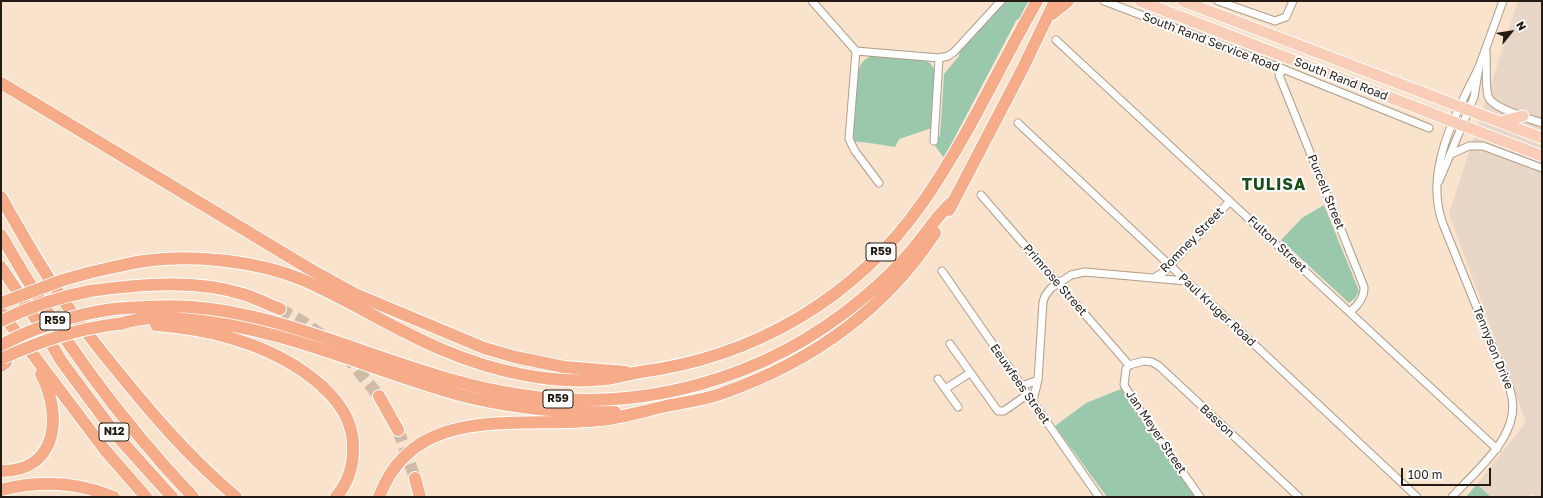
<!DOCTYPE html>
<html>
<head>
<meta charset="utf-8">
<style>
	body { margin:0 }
	#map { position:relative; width:1543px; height:498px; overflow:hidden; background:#f9e3cd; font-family:"Golos Text",sans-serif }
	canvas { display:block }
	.frame { position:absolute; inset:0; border:2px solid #241c14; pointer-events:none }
	.north { position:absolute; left:1491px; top:12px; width:40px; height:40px; -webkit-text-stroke:3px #fff; paint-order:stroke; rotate:60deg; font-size:11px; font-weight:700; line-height:16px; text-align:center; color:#241c14 }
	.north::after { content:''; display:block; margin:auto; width:14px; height:18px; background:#241c14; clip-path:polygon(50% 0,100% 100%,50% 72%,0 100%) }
	.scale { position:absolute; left:1401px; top:468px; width:90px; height:18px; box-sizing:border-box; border:2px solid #241c14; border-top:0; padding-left:5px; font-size:12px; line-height:14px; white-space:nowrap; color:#241c14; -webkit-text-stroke:3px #fff; paint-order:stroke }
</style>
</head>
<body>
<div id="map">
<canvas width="1543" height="498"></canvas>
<div class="frame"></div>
<div class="north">N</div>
<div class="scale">100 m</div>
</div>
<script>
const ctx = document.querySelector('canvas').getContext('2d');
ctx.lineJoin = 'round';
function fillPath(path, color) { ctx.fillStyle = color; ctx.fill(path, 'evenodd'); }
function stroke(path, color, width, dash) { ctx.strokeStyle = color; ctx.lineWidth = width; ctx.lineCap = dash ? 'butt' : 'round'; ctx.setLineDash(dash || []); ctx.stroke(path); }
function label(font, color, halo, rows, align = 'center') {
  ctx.font = font + ' "Golos Text",sans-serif'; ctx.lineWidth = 4; ctx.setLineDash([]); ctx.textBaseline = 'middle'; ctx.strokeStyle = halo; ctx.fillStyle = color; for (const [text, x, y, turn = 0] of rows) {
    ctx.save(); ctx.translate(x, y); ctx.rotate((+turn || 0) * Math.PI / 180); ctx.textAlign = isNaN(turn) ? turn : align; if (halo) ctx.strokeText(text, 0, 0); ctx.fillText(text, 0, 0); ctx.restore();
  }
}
fillPath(new Path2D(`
	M1518 1H1542V497L1531 494 1529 497H1491L1477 484 1526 422 1449 214Z`), '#e8d6c6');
fillPath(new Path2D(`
	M1005 1H1031L1019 20 1017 19 944 158 935 146V141L940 136 944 74 959 56 960 51Z
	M872 56 924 60 930 63 935 70 932 128 899 139 895 147C886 146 861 141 855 142 850 129 854 74 862 63 865 59 868 57 872 56Z
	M1324 205 1359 291 1355 298 1349 303 1281 240 1302 218Z
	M1121 389 1196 497H1107L1055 426 1086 403Z
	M1477 484 1491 497H1466Z`), '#99c8ac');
stroke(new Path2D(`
	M280 309 305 323 323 336
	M346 356 379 396
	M398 430 415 478`), '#cebba8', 12, [12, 6]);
const street = new Path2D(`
	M812 1 856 51 939 58 948 56 954 52 1001 1
	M1104 1 1283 69 1429 128
	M1218 1 1275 21 1286 17 1293 1
	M1056 40 1497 449
	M856 51 849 139 855 151 879 183
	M1486 52C1487 64 1485 85 1488 96 1491 108 1530 119 1542 123
	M1283 69 1279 75 1281 80 1364 287C1365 298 1357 306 1350 312
	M1018 123 1417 497
	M934 141 939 58
	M1451 154 1469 146H1483L1542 168
	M1439 181 1474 97 1479 67 1503 1
	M981 195 1129 365
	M942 271 1099 497
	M1154 278 1165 271 1230 201
	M950 344 998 411H1004L1028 394
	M938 379 958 407
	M1022 386 1038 380
	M945 389 970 373
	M1033 401 1038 380 1043 302 1045 296 1051 288 1065 279 1071 275 1085 272 1186 281
	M1200 497 1146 420 1124 385 1126 369 1129 365 1144 361 1152 362 1159 366 1299 497
	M1452 497C1477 469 1525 433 1510 390L1443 224C1423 171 1456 114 1479 67`);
const primary = new Path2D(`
	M1140 1 1542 156
	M1183 1 1542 138
	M1500 122 1523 116`);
const highway = new Path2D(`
	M1052 14 1068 1
	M1 83 308 268 355 294 484 348 515 357 564 367 626 372
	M1 197C24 238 48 280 76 318 94 343 113 366 133 390 164 428 198 465 236 497
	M949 210 1023 68 1055 1
	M1 235C54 329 119 419 193 497
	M1 267 41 327 62 362 117 436 172 497
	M88 273C106 269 125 264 144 261 193 254 258 261 303 280 351 301 395 330 443 350 492 371 552 385 606 379 617 378 628 374 640 372 755 357 856 298 923 202 967 139 999 67 1037 1
	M90 291C141 284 196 279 246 295 258 299 269 305 280 309
	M113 309C139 307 166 305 191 307 262 312 329 340 395 362 434 375 474 388 515 394 640 415 767 379 863 298 881 283 897 268 912 250 925 235 936 217 950 204
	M1 312 105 450 146 497
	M120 324C139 317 162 317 183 319 279 326 367 369 460 395 510 408 563 413 615 412
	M156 325C182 327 209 331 234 339 281 353 356 392 353 450 353 467 348 483 336 497
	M1 366 6 362
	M379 396 398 430
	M1 471C59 471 62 414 41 374
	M415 478 420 497
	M1 490C39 480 77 482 114 497
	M379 497C415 401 520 429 599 420 622 418 643 411 666 406 685 402 705 400 723 393 811 362 884 311 935 233`);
stroke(street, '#b09c87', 9);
stroke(primary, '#fff', 13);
stroke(highway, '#fff', 14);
stroke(street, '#fff', 7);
stroke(primary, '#facdb8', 11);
stroke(highway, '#f7ac89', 12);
const highwayBridge = new Path2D(`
	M1 303 63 280 88 273
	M1 321C29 307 59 297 90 291
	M1 345C37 326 73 315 113 309
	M3 358C40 341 76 329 117 324`);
stroke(highwayBridge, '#fff', 14, []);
stroke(highwayBridge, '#f7ac89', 12);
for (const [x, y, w] of [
	[881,252,30],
	[55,321,30],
	[558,399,30],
	[114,432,30]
]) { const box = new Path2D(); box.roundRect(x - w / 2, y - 9, w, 18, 3); ctx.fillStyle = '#fff'; ctx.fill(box); stroke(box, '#241c14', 1); }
label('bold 11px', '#241c14', null, [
	["R59",881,252],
	["R59",55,321],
	["R59",558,399],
	["N12",114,432]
]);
label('12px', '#241c14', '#fff', [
	["South Rand Service Road",1211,42,21],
	["South Rand Road",1341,79,21],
	["Purcell Street",1326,192,68],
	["Romney Street",1192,240,-46],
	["Fulton Street",1277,244,43],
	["Primrose Street",1055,280,49],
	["Paul Kruger Road",1217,310,43],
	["Tennyson Drive",1493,348,68],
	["Eeuwfees Street",1020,384,55],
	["Basson",1217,421,43],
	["Jan Meyer Street",1156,432,56]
]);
ctx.letterSpacing = '1px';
label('bold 16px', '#1b4e18', '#fff', [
	["TULISA",1274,185]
]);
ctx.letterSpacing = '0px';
</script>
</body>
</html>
